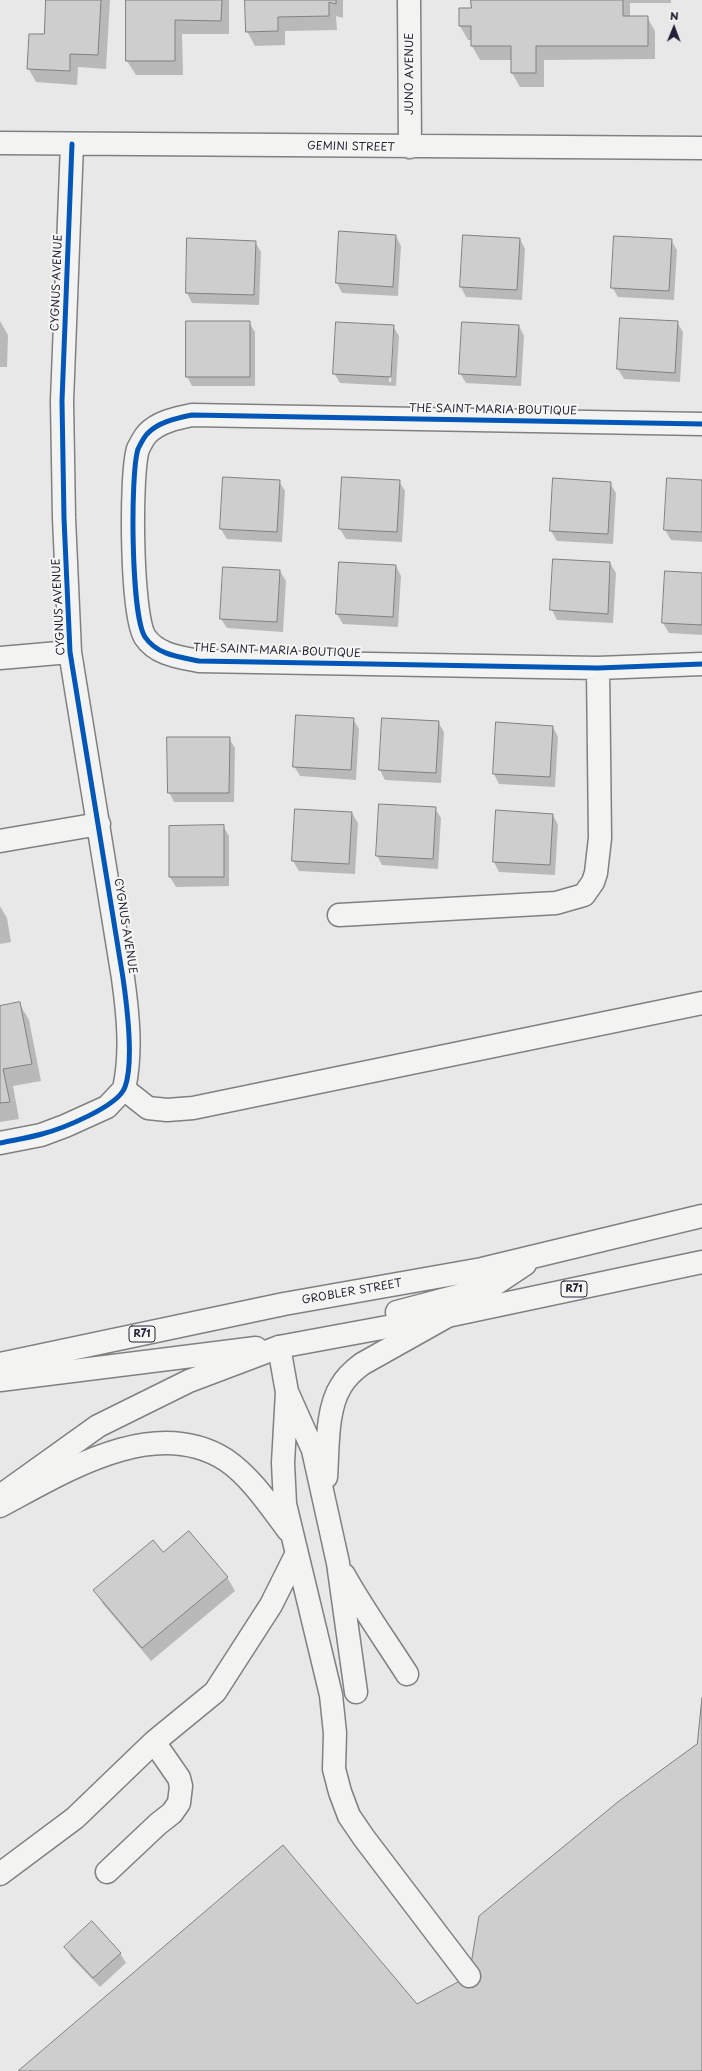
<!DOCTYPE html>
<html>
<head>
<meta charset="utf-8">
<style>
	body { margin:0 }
	#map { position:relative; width:702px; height:2071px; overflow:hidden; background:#e8e8e8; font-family:"Playpen Sans",sans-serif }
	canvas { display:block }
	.north { position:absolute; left:654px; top:8px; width:40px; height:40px; -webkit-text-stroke:3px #f6f6f2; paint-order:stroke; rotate:1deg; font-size:11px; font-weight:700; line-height:16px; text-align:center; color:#22223b }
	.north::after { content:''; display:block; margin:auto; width:14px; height:18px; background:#22223b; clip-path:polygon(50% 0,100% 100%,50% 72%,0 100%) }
</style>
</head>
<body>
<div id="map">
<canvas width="702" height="2071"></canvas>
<div class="north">N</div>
</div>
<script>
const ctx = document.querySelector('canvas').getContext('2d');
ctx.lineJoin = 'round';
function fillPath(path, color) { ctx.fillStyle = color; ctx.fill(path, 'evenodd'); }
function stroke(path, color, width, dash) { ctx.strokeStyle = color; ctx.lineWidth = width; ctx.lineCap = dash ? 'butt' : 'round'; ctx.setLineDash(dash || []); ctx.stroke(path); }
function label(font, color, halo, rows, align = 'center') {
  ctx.font = font + ' "Playpen Sans",sans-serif'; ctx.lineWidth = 4; ctx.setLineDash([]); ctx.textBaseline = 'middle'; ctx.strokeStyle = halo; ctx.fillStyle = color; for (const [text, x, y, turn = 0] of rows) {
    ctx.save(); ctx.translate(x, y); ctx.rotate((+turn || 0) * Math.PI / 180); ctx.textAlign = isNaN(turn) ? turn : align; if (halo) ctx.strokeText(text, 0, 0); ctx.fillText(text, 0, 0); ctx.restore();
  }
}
fillPath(new Path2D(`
	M47 0H110L106 69 78 67 77 85 36 82 28 68 45 35Z
	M127 0H229V34H182L183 75H136L127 61Z
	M246 0H343V18L336 16 337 30 285 31V45L255 46 247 31Z
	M472 0H671V3H630V17H647L655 31V59L544 60V87H520L512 73V60H480L472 46V40H468L460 26 472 9Z
	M340 232 396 236 401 246 398 296 342 293 337 283Z
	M520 239 525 249 522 300 466 297 461 287Z
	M671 240 677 250 674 300 618 297 612 287Z
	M255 242 261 252 259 305 192 303 187 293Z
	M621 319 677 322 683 332 680 382 624 379 618 369Z
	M0 321 8 335 7 367H0Z
	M249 322 255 332V386H192L187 376Z
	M393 326 399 336 396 386 340 383 334 373ZM392 334H394L391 382H389Z
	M519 326 524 336 521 386 466 383 460 373Z
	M279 481 285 491 282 542 227 539 221 529Z
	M399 481 405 491 402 542 346 539 340 529Z
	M702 481V542L671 540 665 530Z
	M610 483 616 493 613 544 557 541 551 531Z
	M554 560 610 563 616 573 613 623 557 620 552 610Z
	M396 566 401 576 398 627 343 624 337 614Z
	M280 571 286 581 283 632 227 628 221 619Z
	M702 574V635L669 633 663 623Z
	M353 719 359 729 356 780 300 776 294 766Z
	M438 722 444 732 441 783 385 780 380 770Z
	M553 727 558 737 555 787 499 784 494 774Z
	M229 738 235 748 234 802H174L169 792Z
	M435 808 441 818 438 869 382 865 377 855Z
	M352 813 358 823 355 874 299 871 293 861Z
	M553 815 558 825 555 875 499 872 494 862Z
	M223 826 229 836V886L176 887 170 877Z
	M0 906 7 918 11 942 0 944Z
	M19 1003 29 1020 41 1081 13 1086 19 1119 0 1122V1007Z
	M227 1577 235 1591 151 1661 103 1604 95 1590Z
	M66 1947 120 1953 126 1963 100 1987 71 1957Z`), '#0003');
const building = new Path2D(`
	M46 0H101L98 55 70 54V71L27 69 29 34H44Z
	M126 0H222L221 21 175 20V61H126Z
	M245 0H336V4L329 2V16L278 17V31L246 32Z
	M471 0H623V16H648V46H536V73H511V46H471V26H459V8H471Z
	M339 231 396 235 393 287 336 283Z
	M463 235 520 238 517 290 460 287Z
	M614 236 672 239 669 291 611 288Z
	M187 238 256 241 254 295 186 293Z
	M620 318 678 321 675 373 617 369Z
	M186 321H250V377H186Z
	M336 322 394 325 391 377 333 374Z
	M462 322 519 325 516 377 459 374Z
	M223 477 280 480 277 532 220 529Z
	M342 477 400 480 397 532 339 529Z
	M553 478 611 482 608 534 550 531Z
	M667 478 702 480V532L664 530Z
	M553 559 610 562 608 614 550 610Z
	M339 562 396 565 393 617 336 614Z
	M223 567 280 570 277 622 220 619Z
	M665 571 702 573V625L662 623Z
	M296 715 354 718 351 770 293 767Z
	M382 718 439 721 436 773 379 770Z
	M496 722 553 726 550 777 493 774Z
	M167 737H230L229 793H168Z
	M379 804 436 807 433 859 376 856Z
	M295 809 352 812 349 864 292 861Z
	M496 810 553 814 550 865 493 862Z
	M224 825V877H169V826Z
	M20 1002 32 1064 3 1069 10 1102 0 1103V1006Z
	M189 1531 228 1577 142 1648 93 1590 153 1540 163 1552Z
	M702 1698V2071H18L283 1845 417 2004 469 1976 479 1916 619 1801 697 1744Z
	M92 1921 121 1953 93 1978 64 1947Z`);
fillPath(building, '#cececf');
stroke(building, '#808084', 1);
const minor = new Path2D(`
	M409 0 410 147
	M0 143 702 148
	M72 144 62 401 64 518 70 652 123 978C128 1014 132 1053 124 1089
	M702 424 192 415C177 418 158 422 147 434 144 437 140 445 138 449 130 475 131 615 145 637 157 655 180 657 199 661L598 668 702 664
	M0 658 70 652
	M0 841 99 824
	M339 915 556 903 584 895 593 882 596 873 600 838 598 668
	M124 1089 148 1108 167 1110 193 1108 702 1003
	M0 1143 41 1135 65 1126 107 1107 124 1089
	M279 1347 287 1392 283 1463 285 1504 331 1695 335 1733 334 1769 340 1792 349 1816 364 1838 469 1976
	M288 1394 313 1450 338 1563 356 1692
	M326 1477C328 1450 326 1409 341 1386 346 1377 354 1370 362 1364L444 1318
	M0 1506C64 1472 154 1414 226 1460 251 1477 270 1506 288 1530
	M344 1575C363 1609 386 1641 407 1674
	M107 1872 158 1824 172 1813 179 1803 181 1786 179 1778 154 1742
	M0 1874 75 1818 154 1742 215 1692 271 1605 296 1555`);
const major = new Path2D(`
	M397 1312 469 1293 495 1284 525 1264
	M0 1364 284 1304 482 1269 702 1216
	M0 1380 256 1348
	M0 1496 98 1426 189 1381 279 1347 447 1316 702 1262`);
stroke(minor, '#808084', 25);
stroke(major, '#808084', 25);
stroke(minor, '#f3f3f1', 22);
stroke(major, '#f3f3f1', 22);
stroke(new Path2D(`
	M702 424 192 415C177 418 158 422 147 434 144 437 140 445 138 449 130 475 131 615 145 637 157 655 180 657 199 661L598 668 702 664
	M0 1143C14 1140 28 1138 42 1134 61 1129 118 1107 125 1087 134 1062 127 1006 123 978L70 652 64 518 62 401 72 144`), '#0057b8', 5);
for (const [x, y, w] of [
	[574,1289,26],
	[142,1334,26]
]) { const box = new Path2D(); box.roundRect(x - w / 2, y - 8, w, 16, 3); ctx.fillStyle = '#f6f6f2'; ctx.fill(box); stroke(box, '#22223b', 1); }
label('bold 10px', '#22223b', null, [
	["R71",574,1289],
	["R71",142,1334]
]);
label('11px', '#22223b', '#f6f6f2', [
	["JUNO AVENUE",410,74,-90],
	["GEMINI STREET",351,147,1],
	["CYGNUS AVENUE",57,283,-88],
	["THE SAINT MARIA BOUTIQUE",493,410,1],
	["CYGNUS AVENUE",59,607,-93],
	["THE SAINT MARIA BOUTIQUE",277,651,2],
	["CYGNUS AVENUE",125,926,81],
	["GROBLER STREET",352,1292,-10]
]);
</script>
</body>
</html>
